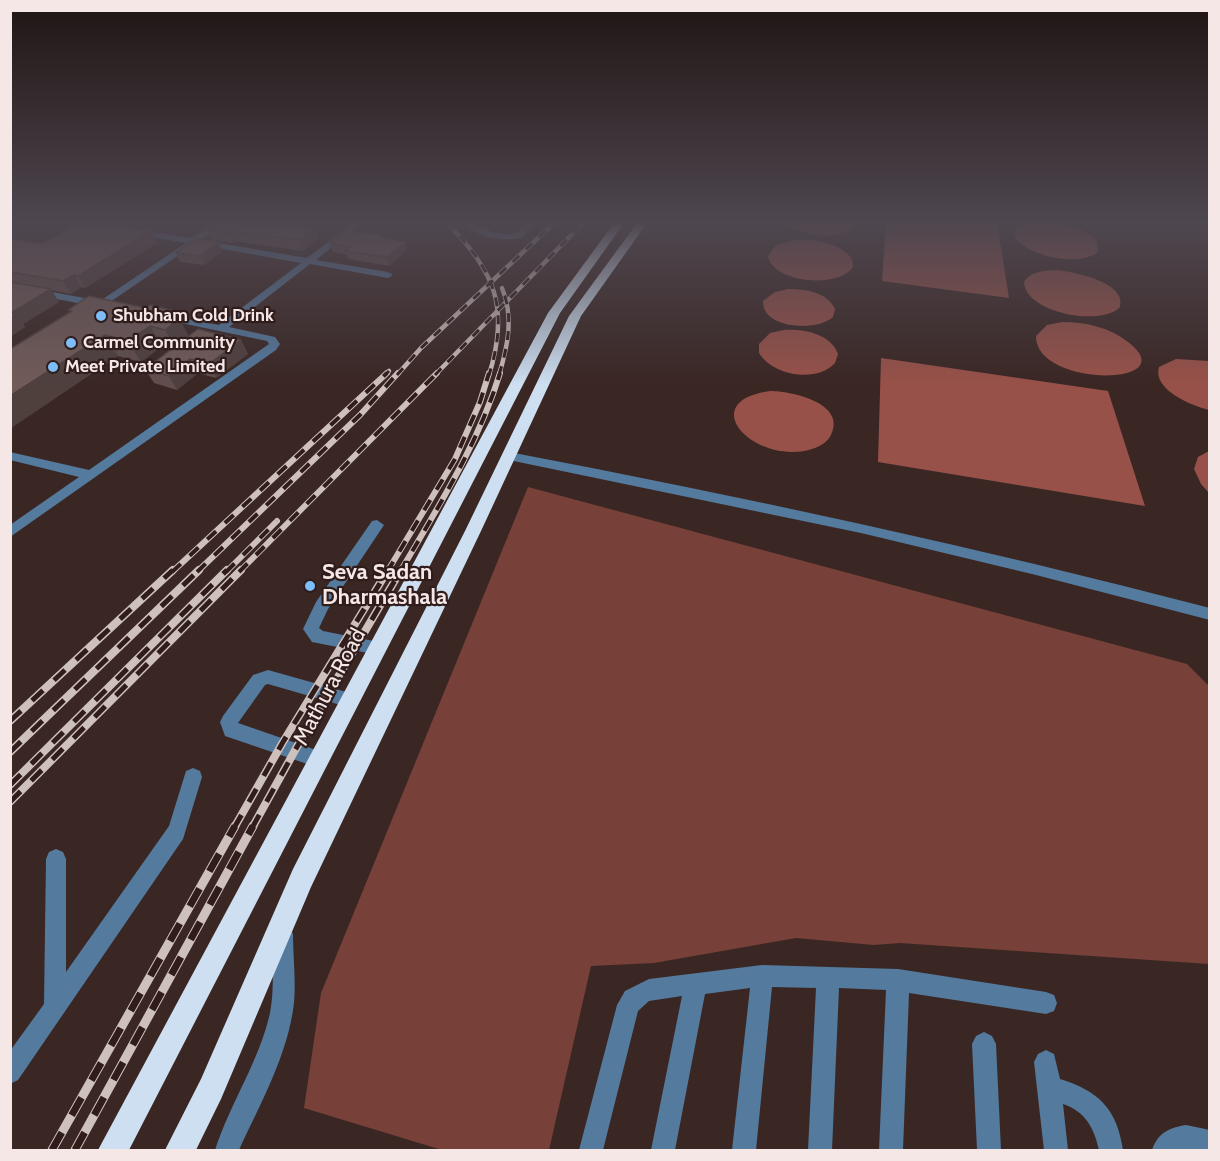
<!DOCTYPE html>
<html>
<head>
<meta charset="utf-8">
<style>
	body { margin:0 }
	#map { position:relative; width:1220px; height:1161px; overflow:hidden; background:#3a2724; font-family:Cabin,sans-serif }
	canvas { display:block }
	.frame { position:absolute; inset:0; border:12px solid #f4e7e5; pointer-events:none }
</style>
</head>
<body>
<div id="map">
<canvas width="1220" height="1161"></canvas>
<div class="frame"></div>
</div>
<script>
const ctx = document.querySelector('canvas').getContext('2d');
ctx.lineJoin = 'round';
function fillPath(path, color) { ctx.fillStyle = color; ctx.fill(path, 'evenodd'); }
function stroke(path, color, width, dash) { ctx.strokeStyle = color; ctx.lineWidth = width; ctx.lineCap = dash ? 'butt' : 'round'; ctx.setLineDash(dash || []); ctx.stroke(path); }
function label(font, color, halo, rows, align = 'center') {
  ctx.font = font + ' Cabin,sans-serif'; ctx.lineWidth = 4.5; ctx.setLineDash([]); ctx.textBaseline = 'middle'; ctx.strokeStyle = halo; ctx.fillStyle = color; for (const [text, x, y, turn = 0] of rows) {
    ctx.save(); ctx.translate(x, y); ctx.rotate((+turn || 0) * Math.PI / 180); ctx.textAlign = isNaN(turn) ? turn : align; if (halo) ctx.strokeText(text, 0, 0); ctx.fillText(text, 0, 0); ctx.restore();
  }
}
fillPath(new Path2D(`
	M528 487 1187 664 1209 686V964L900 943 874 945 796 938 654 963 591 966 549 1150H442L304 1108 321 993Z`), '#774039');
fillPath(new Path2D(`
	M784 223H856C843 244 801 235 784 223Z
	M886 223H997L1009 298 882 281Z
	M1029 223C1052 223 1079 223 1097 241L1098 252C1079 267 1025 257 1014 235L1016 228Z
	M795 240C814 239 840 242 852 259L853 267C838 289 773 283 768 256L776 245Z
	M1057 270C1074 272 1127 282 1120 307 1101 327 1025 313 1024 282 1031 271 1044 271 1057 270Z
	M788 289C806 289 827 292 835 309L833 317C817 332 762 329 763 301L775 292Z
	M1062 322C1085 322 1109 327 1128 342 1187 387 1035 388 1036 336L1047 325Z
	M784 330C803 329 830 333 838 354L835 363C817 383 773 376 759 353V344L770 333Z
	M881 358 1108 391 1145 506 878 462Z
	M1176 359 1209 361V410C1193 406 1152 390 1159 367Z
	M770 391C791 391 847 403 831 435 826 445 814 449 804 451 749 460 697 401 770 391Z
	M1209 451H1210L1209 493 1201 484 1194 469 1198 457Z`), '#985148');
fillPath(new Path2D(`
	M214 223H224L201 240 307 258 353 223H362L316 260 388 272 393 275 388 278 310 264 229 327 275 337 280 344 276 350 10 537V525L79 477 10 460V452L89 470 269 344 267 341 157 318V314L219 325 301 263 195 244 94 313 89 310 93 306 10 290V284L100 301 186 243 134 234 131 233V229L192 238Z
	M463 223C481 223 496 239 516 233L526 223H534L523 237C503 243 477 237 463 223Z
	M509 452C744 497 978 547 1210 608V620L1036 575 861 533 504 459 503 456 504 453Z
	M377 520 384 525 328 609 319 628 323 631 384 643 386 648 384 653 378 655 312 642 303 629 316 602 372 521Z
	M268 670 357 695 360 700 357 705 351 708 268 684 265 685 238 723 325 753 328 759 325 765 319 768 225 736 220 722 223 716 253 675Z
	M193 768 200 771 202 777 183 839 18 1080 10 1084V1051L44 1004 46 859 49 852 56 849 63 852 66 859V972L169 826 186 771Z
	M282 923 289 927 293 934C293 957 296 980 294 1003 288 1055 260 1104 239 1150H215C230 1103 259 1062 270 1013 275 987 272 960 271 934L275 927Z
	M762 965 898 969 1046 992 1054 995 1057 1003 1054 1011 1046 1014 909 993 903 1150H879L886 990 839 988 832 1150H808L816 988 772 987 756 1150H732L750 988 705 994 675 1150H651L682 996 649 1001 638 1011 603 1150H579L617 1005 625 991 649 979Z
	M984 1032 992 1036 996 1044 1001 1150H977L972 1044 976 1036Z
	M1046 1050 1054 1054 1060 1079C1099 1091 1117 1109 1123 1150H1099C1094 1128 1086 1112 1063 1104L1068 1150H1044L1034 1062 1038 1054Z
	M1186 1125 1210 1130V1150H1152C1158 1133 1168 1128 1186 1125Z`), '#547a9e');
fillPath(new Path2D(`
	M614 223H624L560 313 129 1150H98L548 313Z
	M637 223H647L581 316 481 531 311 887 221 1099 196 1150H165L201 1079 293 869 465 531 569 316Z`), '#cddff1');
const railFar3 = new Path2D(`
	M447 223C495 271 510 308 489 375
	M385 375 389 371
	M397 375 421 348 554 223
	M435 375 583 223
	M499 375C508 345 514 317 502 288`);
const railFar2 = new Path2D(`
	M172 572 387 373
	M197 572 360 415 398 373
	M226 572 277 521
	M239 572 437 373
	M387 572 455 459 480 402 489 373
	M400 572C438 507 478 445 500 373`);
const railFar1 = new Path2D(`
	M10 721 173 570
	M10 752 199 570
	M10 785 227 570
	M10 802 241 570
	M234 828 283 742 388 570
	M252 828 298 745 401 570`);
const rail = new Path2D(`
	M52 1150 235 826
	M75 1150 253 826`);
stroke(railFar3, '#cec0bd', 4.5);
stroke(railFar2, '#cec0bd', 6);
stroke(railFar1, '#cec0bd', 8);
stroke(rail, '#cec0bd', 9);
stroke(railFar3, '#301d1b', 3, [9]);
stroke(railFar2, '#301d1b', 4, [12]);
stroke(railFar1, '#301d1b', 5, [15]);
stroke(rail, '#301d1b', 7, [20]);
fillPath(new Path2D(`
	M315 228 319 238 303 251 235 241 233 243 211 239 206 229Z
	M384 238 407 250 389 266 348 259 346 254 333 252 330 243Z
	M10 239 42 244 157 243 85 288 82 287 71 294 51 290 59 302 23 324 25 327 10 337Z
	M222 251 204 265 180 262 176 253Z
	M146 308 175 311 189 337 241 340 248 354 216 378 198 373 177 390 154 383 145 369 172 349 162 346 141 362 118 356 68 310Z`), '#614e4c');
fillPath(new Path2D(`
	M10 223H24L10 230Z
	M315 228 319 238 303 251 299 240Z
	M151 231 157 243 85 288 78 276Z
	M231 231 235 241 233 243 229 233Z
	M219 242 222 251 204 265 200 256Z
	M405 242 407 250 389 266 387 257Z
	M74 275 82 287 71 294 63 281Z
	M51 289 59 302 23 324 25 327 10 337 11 313Z
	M175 311 190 339 177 350 165 330 167 316Z
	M150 326 162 346 141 362 128 341Z
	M105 335 118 356 10 429V396Z
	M241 340 248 354 216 378 209 364Z
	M190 359 198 373 177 390 169 376Z`), '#4f403e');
const building = new Path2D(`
	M81 223H107L151 231 78 276 74 275 63 281 10 272V239L42 244Z
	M216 223H290L315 228 299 240 231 231 229 233 206 229Z
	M346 231 384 235 381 237 405 242 387 257 345 251 350 247 330 243Z
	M196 238 219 242 200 256 176 253Z
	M10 282 51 289 11 313 16 315 10 318Z
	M89 296 146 308 150 305 175 311 167 316 179 319 165 330 150 326 128 341 105 335 10 396V349L72 311 68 310Z
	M198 329 241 340 209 364 190 359 169 376 145 369Z`);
fillPath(building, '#715b58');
stroke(building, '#4f403e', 1.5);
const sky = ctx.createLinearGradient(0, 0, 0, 385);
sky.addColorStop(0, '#201514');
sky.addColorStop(0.58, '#4f4750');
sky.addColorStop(1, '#4f475000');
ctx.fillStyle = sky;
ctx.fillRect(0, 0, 1220, 385);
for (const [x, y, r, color] of [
	[101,316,6,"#7dbef9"],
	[71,343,6,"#7dbef9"],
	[53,367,6,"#7dbef9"],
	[310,586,6,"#7dbef9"]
]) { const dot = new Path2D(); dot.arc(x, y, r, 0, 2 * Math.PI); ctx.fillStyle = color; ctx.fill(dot); stroke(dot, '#301d1b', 2); }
label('bold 18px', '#f4e7e5', '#301d1b', [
	["Shubham Cold Drink",113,316],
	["Carmel Community",83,343],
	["Meet Private Limited",65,367]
], 'left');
label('bold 22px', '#f4e7e5', '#301d1b', [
	["Seva Sadan",322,573],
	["Dharmashala",322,598]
], 'left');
label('22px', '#f4e7e5', '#301d1b', [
	["Mathura Road",330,687,-62]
]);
</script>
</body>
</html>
